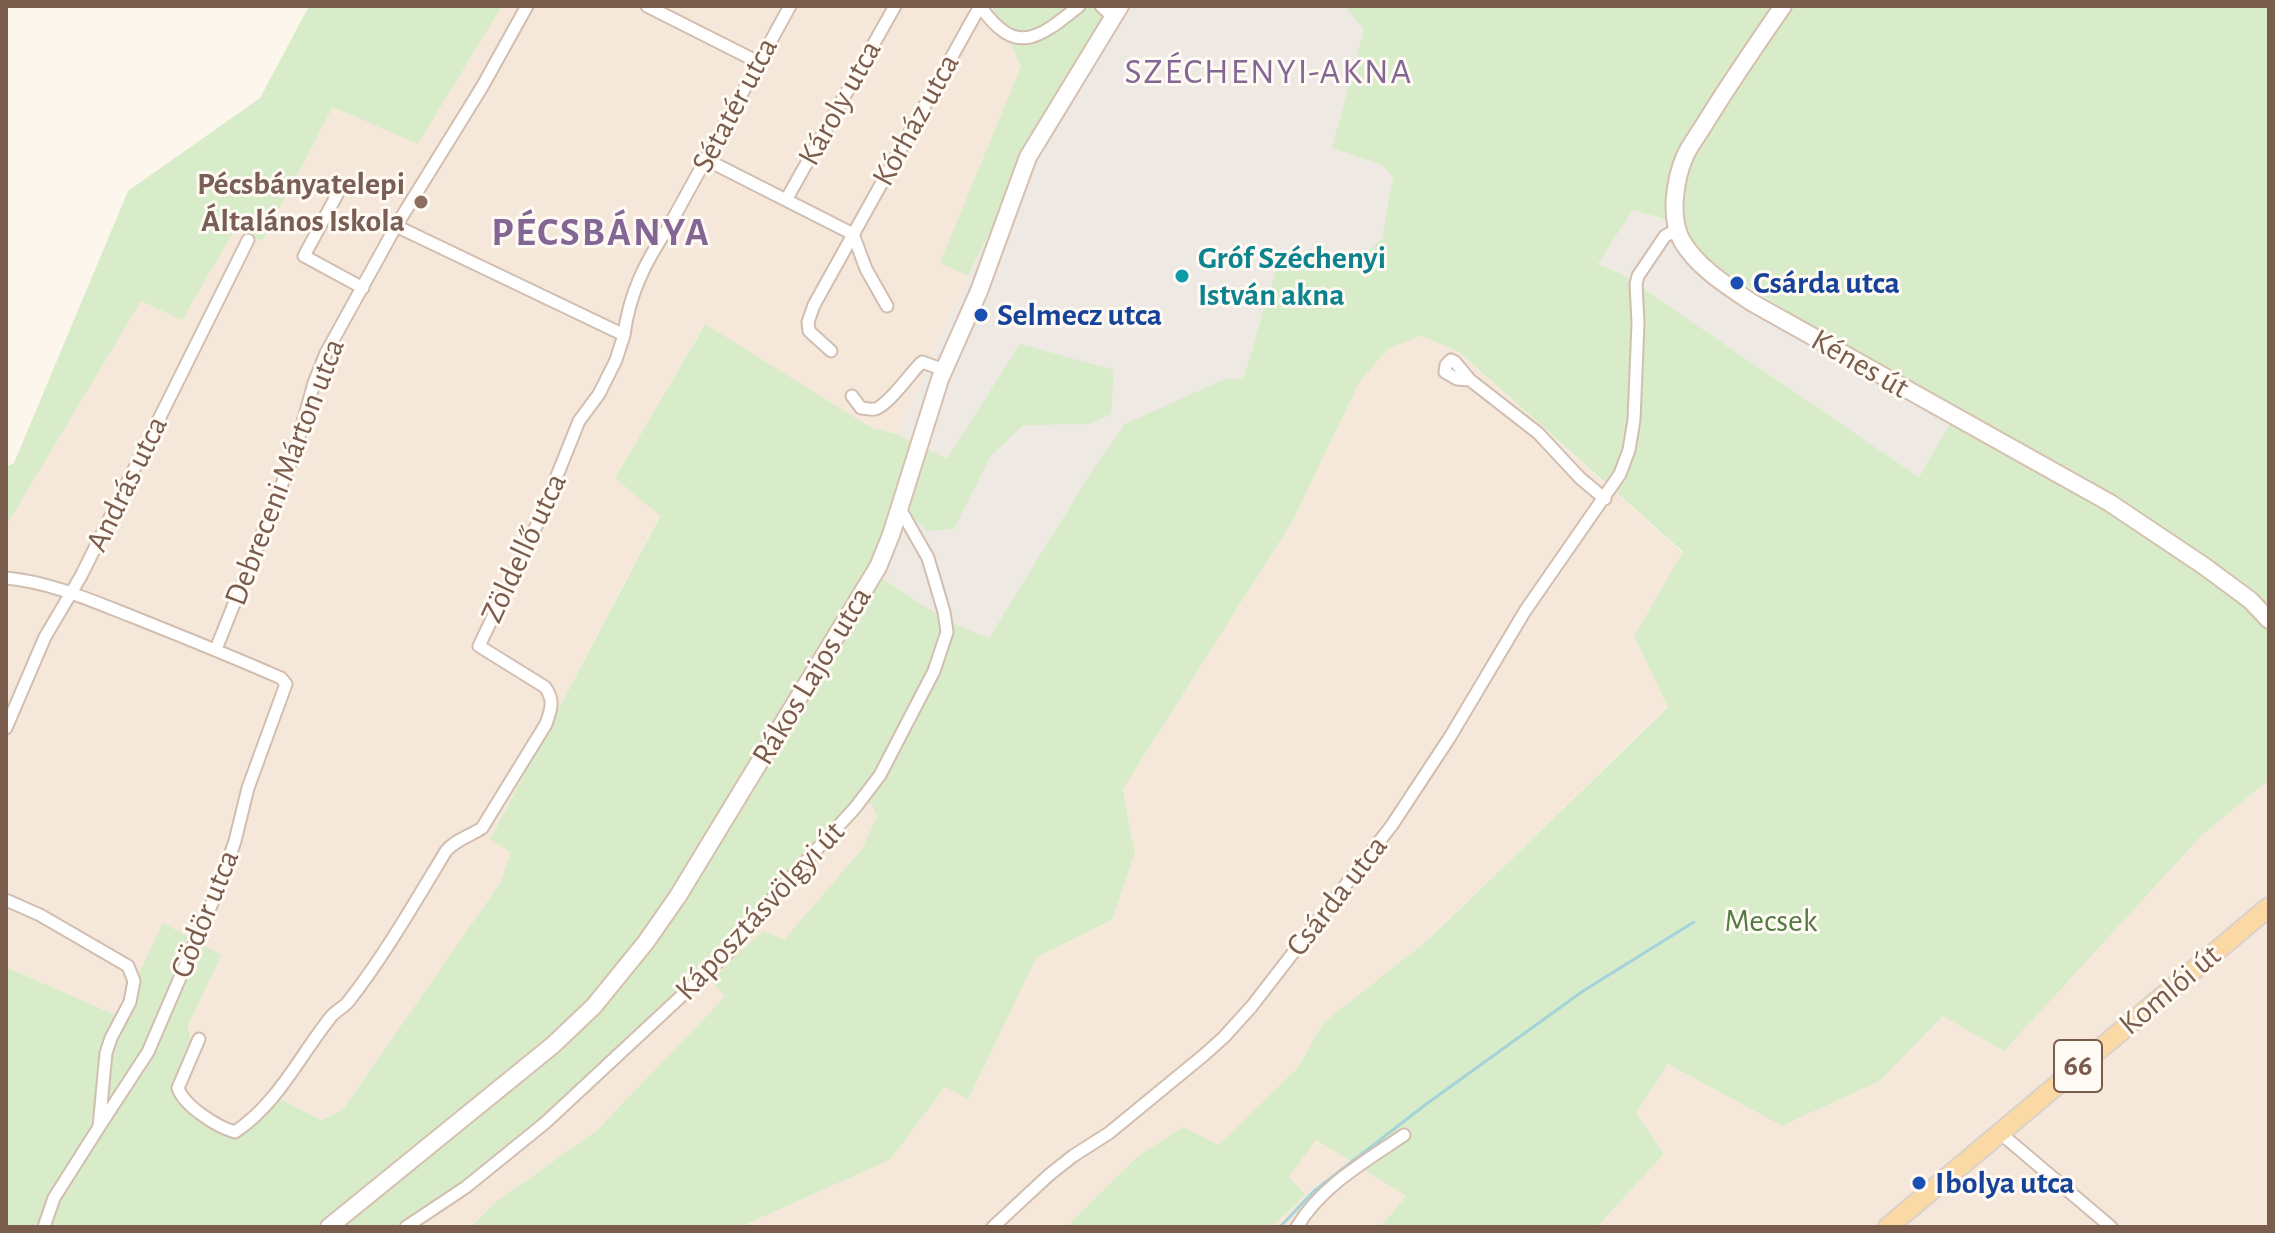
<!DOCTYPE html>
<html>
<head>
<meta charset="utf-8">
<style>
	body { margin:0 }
	#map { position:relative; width:2275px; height:1233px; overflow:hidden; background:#fdf6ec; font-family:"Alegreya Sans",sans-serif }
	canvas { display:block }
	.frame { position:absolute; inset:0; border:8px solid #7a5c4d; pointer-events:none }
</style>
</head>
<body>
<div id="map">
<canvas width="2275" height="1233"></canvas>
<div class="frame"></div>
</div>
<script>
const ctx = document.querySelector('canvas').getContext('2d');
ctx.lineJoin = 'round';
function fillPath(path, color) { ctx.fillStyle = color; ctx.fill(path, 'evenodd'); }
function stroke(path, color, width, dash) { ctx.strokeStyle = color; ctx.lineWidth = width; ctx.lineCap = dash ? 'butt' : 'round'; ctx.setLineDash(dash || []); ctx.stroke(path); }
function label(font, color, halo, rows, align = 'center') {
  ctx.font = font + ' "Alegreya Sans",sans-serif'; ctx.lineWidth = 6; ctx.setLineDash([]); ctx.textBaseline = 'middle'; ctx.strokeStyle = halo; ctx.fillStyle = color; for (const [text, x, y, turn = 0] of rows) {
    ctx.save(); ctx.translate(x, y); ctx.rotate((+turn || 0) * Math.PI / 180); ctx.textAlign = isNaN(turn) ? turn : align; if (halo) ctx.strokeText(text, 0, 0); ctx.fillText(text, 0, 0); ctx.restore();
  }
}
fillPath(new Path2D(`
	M502 6H991L1021 66 941 262 968 276 897 434 872 428 704 325 615 478 660 515 490 839 512 853 500 883 343 1111 321 1120 279 1099 232 1138 193 1117 178 1093 191 1040 188 1025 222 955 163 924 118 1016 6 967V526L141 301 182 319 237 226 262 242 333 107 418 143Z
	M1421 336 1459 352 1683 553 1634 636 1668 706 1429 939 1323 1023 1298 1067 1219 1145 1138 1156 1066 1227H740L890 1160 945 1087 968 1098 1037 957 1112 920 1135 854 1123 789 1292 522 1359 383 1388 349Z
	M2269 780V1227H1597L1664 1154 1636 1113 1668 1064 1782 1126 1880 1081 1944 1015 2201 836Z
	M854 803 872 804 878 817 862 849 784 941 711 979 726 997 596 1131 497 1201 470 1227H394L413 1216 481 1166 550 1113 796 866Z
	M1316 1140 1406 1196 1380 1227H1271L1306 1195 1289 1177Z`), '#f5e8da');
fillPath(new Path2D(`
	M1115 6H1344L1364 30 1382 165 1393 177 1382 238 1360 259 1281 253 1243 379 1090 474 989 639 966 630 916 602 879 576 905 509 954 529 991 456 1023 424H1089L1114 370 948 460 897 434 968 276 1058 96Z
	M1633 210 1667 220 1709 263 1955 417 1919 477 1622 274 1598 264Z`), '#efe9e4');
fillPath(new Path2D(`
	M309 6H502L418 144 333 107 262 242 237 226 182 320 141 301 6 526V467L14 463 128 191 260 98Z
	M991 6H1115L1058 96 968 276 940 263 1021 66Z
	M1344 6H2269V780L2201 836 2004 1051 1943 1016 1880 1081 1782 1126 1668 1064 1636 1113 1664 1154 1597 1227H1380L1406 1196 1316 1140 1289 1177 1306 1195 1271 1227H1066L1138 1156 1183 1127 1219 1145 1298 1067 1323 1023 1429 939 1668 707 1634 636 1683 552 1459 352 1421 336 1388 349 1359 383 1292 522 1123 789 1135 854 1112 920 1037 957 968 1099 945 1087 890 1160 740 1227H470L497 1201 596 1131 725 997 711 980 763 931 784 940 862 849 877 817 872 804 854 803C806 855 760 909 711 961 647 1028 577 1092 503 1149 468 1177 433 1205 394 1227H6V967L118 1016 163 923 222 955 188 1025 191 1040 178 1092 193 1117 232 1138 280 1099 321 1120 342 1111 500 883 511 853 490 839 660 516 615 478 705 324 872 428 897 434 947 459 1020 344 1114 370 1111 414 1089 424 1023 425 991 456 954 529 927 531 905 509 879 576C914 600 949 624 989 638L1090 474 1125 424 1225 379H1243L1281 252 1359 259 1382 238 1393 177 1382 165 1332 148 1364 30ZM1633 210 1667 220 1709 262 1954 417 1919 477 1622 274 1598 264Z`), '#d8ecc9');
stroke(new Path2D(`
	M1280 1227 1314 1191 1425 1105 1583 991 1694 922`), '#a5d3da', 3);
const street = new Path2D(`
	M647 6 758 62
	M980 6C1016 57 1038 39 1079 6
	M1101 6 1113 17
	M705 159 853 234 866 269 887 306
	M339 191 304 256 363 288
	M786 200 895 6
	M624 335C629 295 645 262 668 228L790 6
	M831 351 809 331 808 322 814 305 980 6
	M1470 380 1457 379 1445 372 1446 365 1451 360 1455 362 1470 380 1538 433 1580 478 1605 499
	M852 396 861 408C866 408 870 410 875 409 889 405 910 373 922 362L944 370
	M6 578C50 582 90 600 131 616 181 636 231 656 281 678L286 684 248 788 235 841 219 887 148 1052 99 1127
	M216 649 294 454 314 383 326 353 396 226 482 87 527 6
	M6 728 45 637 81 576 248 240
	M6 900 40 915 128 966 134 981 130 1002 111 1038 106 1053 99 1127 54 1198 44 1227
	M199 1039 178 1088C184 1106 217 1127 235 1132 278 1103 299 1057 330 1018 335 1011 343 1008 348 1002 385 955 415 902 446 851 455 840 470 836 482 828L546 724C551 709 555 701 545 687L479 646 540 518 579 421 599 394 616 360 624 335 396 226
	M1999 1132 2111 1227
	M406 1227 466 1187 545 1123 732 949 781 888 855 808 880 775 934 671 947 632 944 612 928 558 899 507
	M993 1227 1049 1175 1073 1156 1109 1133 1204 1055 1224 1037 1252 1006 1392 825 1450 737 1525 611 1620 474 1629 450 1634 420 1638 323 1636 284 1638 276 1665 236 1677 230
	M1297 1227C1321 1186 1366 1161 1404 1135`);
const secondary = new Path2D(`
	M1783 6C1756 45 1729 84 1704 125 1698 135 1690 145 1685 156 1675 179 1669 218 1682 241 1697 267 1726 285 1751 302L2110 503 2204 566 2250 600 2269 620
	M329 1227 553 1045 594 1006 646 942 678 896 878 567 891 535 940 379 979 291 1028 157 1120 6`);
const primary = new Path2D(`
	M1888 1227 2269 907`);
stroke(street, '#d1beb0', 15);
stroke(secondary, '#d6c0b0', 20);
stroke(primary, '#dad1cd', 22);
stroke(street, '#fff', 11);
stroke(secondary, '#fff', 16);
stroke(primary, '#fbd9a5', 18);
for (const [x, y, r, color] of [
	[421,202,8,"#8d6e63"],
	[1182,276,8,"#0f9aa8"],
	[1737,283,8,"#1a4fb4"],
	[981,315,8,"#1a4fb4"],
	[1919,1183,8,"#1a4fb4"]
]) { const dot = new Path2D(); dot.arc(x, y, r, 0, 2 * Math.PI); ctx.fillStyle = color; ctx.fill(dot); stroke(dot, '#fffaf3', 3); }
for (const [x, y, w] of [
	[2078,1066,48]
]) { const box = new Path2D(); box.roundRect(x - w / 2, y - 26, w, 52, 6); ctx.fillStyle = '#fffaf3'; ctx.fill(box); stroke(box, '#7a5c4d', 2); }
label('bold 30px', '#7a5c4d', null, [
	["66",2078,1066]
]);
label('32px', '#7a5c4d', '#fffaf3', [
	["Károly utca",840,103,-61],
	["Sétatér utca",735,105,-62],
	["Kórház utca",916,120,-61],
	["Kénes út",1860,364,30],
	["Debreceni Márton utca",285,472,-69],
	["András utca",127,484,-64],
	["Zöldellő utca",524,548,-65],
	["Rákos Lajos utca",812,676,-59],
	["Csárda utca",1337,896,-52],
	["Káposztásvölgyi út",760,911,-47],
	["Gödör utca",205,914,-68],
	["Komlói út",2170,990,-40]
]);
label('bold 32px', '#785e54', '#fffaf3', [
	["Pécsbányatelepi",405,184],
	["Általános Iskola",405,221]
], 'right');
label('bold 32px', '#0d838f', '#fffaf3', [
	["Gróf Széchenyi",1198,258],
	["István akna",1198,295]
], 'left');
label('bold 32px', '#164399', '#fffaf3', [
	["Csárda utca",1753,283],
	["Selmecz utca",997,315],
	["Ibolya utca",1935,1183]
], 'left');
label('32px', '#537a41', '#fffaf3', [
	["Mecsek",1771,921]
]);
ctx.letterSpacing = '2px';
label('36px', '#846695', '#fffaf3', [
	["SZÉCHENYI-AKNA",1269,72]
]);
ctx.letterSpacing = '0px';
ctx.letterSpacing = '2px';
label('bold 40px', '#846695', '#fffaf3', [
	["PÉCSBÁNYA",601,233]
]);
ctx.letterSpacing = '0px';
</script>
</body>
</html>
